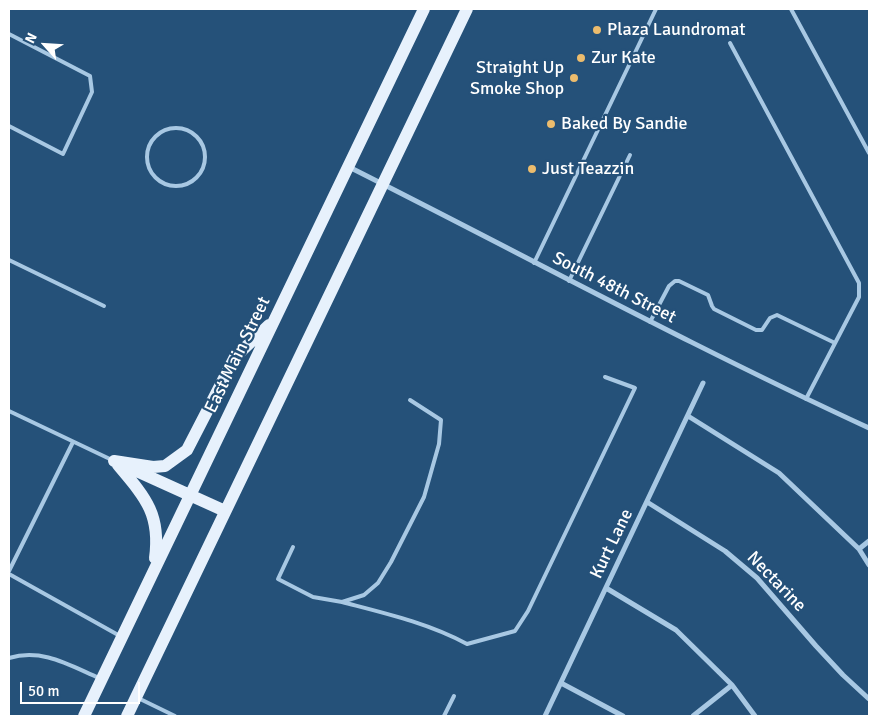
<!DOCTYPE html>
<html>
<head>
<meta charset="utf-8">
<style>
	body { margin:0 }
	#map { position:relative; width:878px; height:725px; overflow:hidden; background:#255179; font-family:Signika,sans-serif }
	canvas { display:block }
	.frame { position:absolute; inset:0; border:10px solid #fff; pointer-events:none }
	.north { position:absolute; left:20px; top:20px; width:50px; height:50px; -webkit-text-stroke:4px #255179; paint-order:stroke; rotate:296deg; font-size:14px; font-weight:700; line-height:20px; text-align:center; color:#fff }
	.north::after { content:''; display:block; margin:auto; width:18px; height:22px; background:#fff; clip-path:polygon(50% 0,100% 100%,50% 72%,0 100%) }
	.scale { position:absolute; left:20px; top:682px; width:120px; height:22px; box-sizing:border-box; border:2px solid #fff; border-top:0; padding-left:6px; font-size:15px; line-height:18px; white-space:nowrap; color:#fff; -webkit-text-stroke:4px #255179; paint-order:stroke }
</style>
</head>
<body>
<div id="map">
<canvas width="878" height="725"></canvas>
<div class="frame"></div>
<div class="north">N</div>
<div class="scale">50 m</div>
</div>
<script>
const ctx = document.querySelector('canvas').getContext('2d');
ctx.lineJoin = 'round';
function stroke(path, color, width, dash) { ctx.strokeStyle = color; ctx.lineWidth = width; ctx.lineCap = dash ? 'butt' : 'round'; ctx.setLineDash(dash || []); ctx.stroke(path); }
function label(font, color, halo, rows, align = 'center') {
  ctx.font = font + ' Signika,sans-serif'; ctx.lineWidth = 4.5; ctx.setLineDash([]); ctx.textBaseline = 'middle'; ctx.strokeStyle = halo; ctx.fillStyle = color; for (const [text, x, y, turn = 0] of rows) {
    ctx.save(); ctx.translate(x, y); ctx.rotate((+turn || 0) * Math.PI / 180); ctx.textAlign = isNaN(turn) ? turn : align; if (halo) ctx.strokeText(text, 0, 0); ctx.fillText(text, 0, 0); ctx.restore();
  }
}
stroke(new Path2D(`
	M791 9 869 153
	M9 34 90 76 92 92 63 154 9 126
	M730 43 859 283V297L806 399
	M147 157a29 29 0 1 1 58 0a29 29 0 1 1-58 0Z
	M9 260 104 306
	M534 263 656 9
	M569 281 630 155
	M650 322 669 286 675 281H679L708 295 712 306 714 309 756 330H762L770 318 777 315 835 343
	M9 411 112 460
	M293 547 278 579 313 597 342 602 364 595 378 583 391 562 424 497 439 444 441 420 410 400
	M9 571 73 442
	M9 574 120 636
	M342 602C384 613 428 623 467 644L515 631 528 611 635 388 605 377
	M9 658C42 648 69 665 99 678
	M138 698 175 716
	M444 716 454 696`), '#a8c8e3', 4);
stroke(new Path2D(`
	M349 167C522 254 693 347 869 428
	M688 416 779 473 859 549 869 565
	M647 502 725 551 757 578 816 646 843 675 869 699
	M859 549 869 541
	M606 588 676 630 732 685 755 716
	M561 683 623 716
	M545 716 703 383
	M693 716 732 685`), '#a8c8e3', 5);
stroke(new Path2D(`
	M114 461 153 467 165 466 187 450 235 357 269 325
	M118 465C145 497 161 514 155 558
	M130 468 225 511
	M84 716 424 9
	M127 716 467 9`), '#e7f1fc', 12);
for (const [x, y, r, color] of [
	[597,30,5,"#ecbc6d"],
	[581,58,5,"#ecbc6d"],
	[574,78,5,"#ecbc6d"],
	[551,124,5,"#ecbc6d"],
	[532,169,5,"#ecbc6d"]
]) { const dot = new Path2D(); dot.arc(x, y, r, 0, 2 * Math.PI); ctx.fillStyle = color; ctx.fill(dot); stroke(dot, '#255179', 2); }
label('18px', '#fff', '#255179', [
	["Plaza Laundromat",607,30],
	["Zur Kate",591,58],
	["Straight Up",564,68,"right"],
	["Smoke Shop",564,89,"right"],
	["Baked By Sandie",561,124],
	["Just Teazzin",542,169]
], 'left');
label('18px', '#fff', '#255179', [
	["South 48th Street",614,288,27],
	["East Main Street",238,355,-64],
	["Kurt Lane",612,544,-64],
	["Nectarine",776,582,46]
]);
</script>
</body>
</html>
